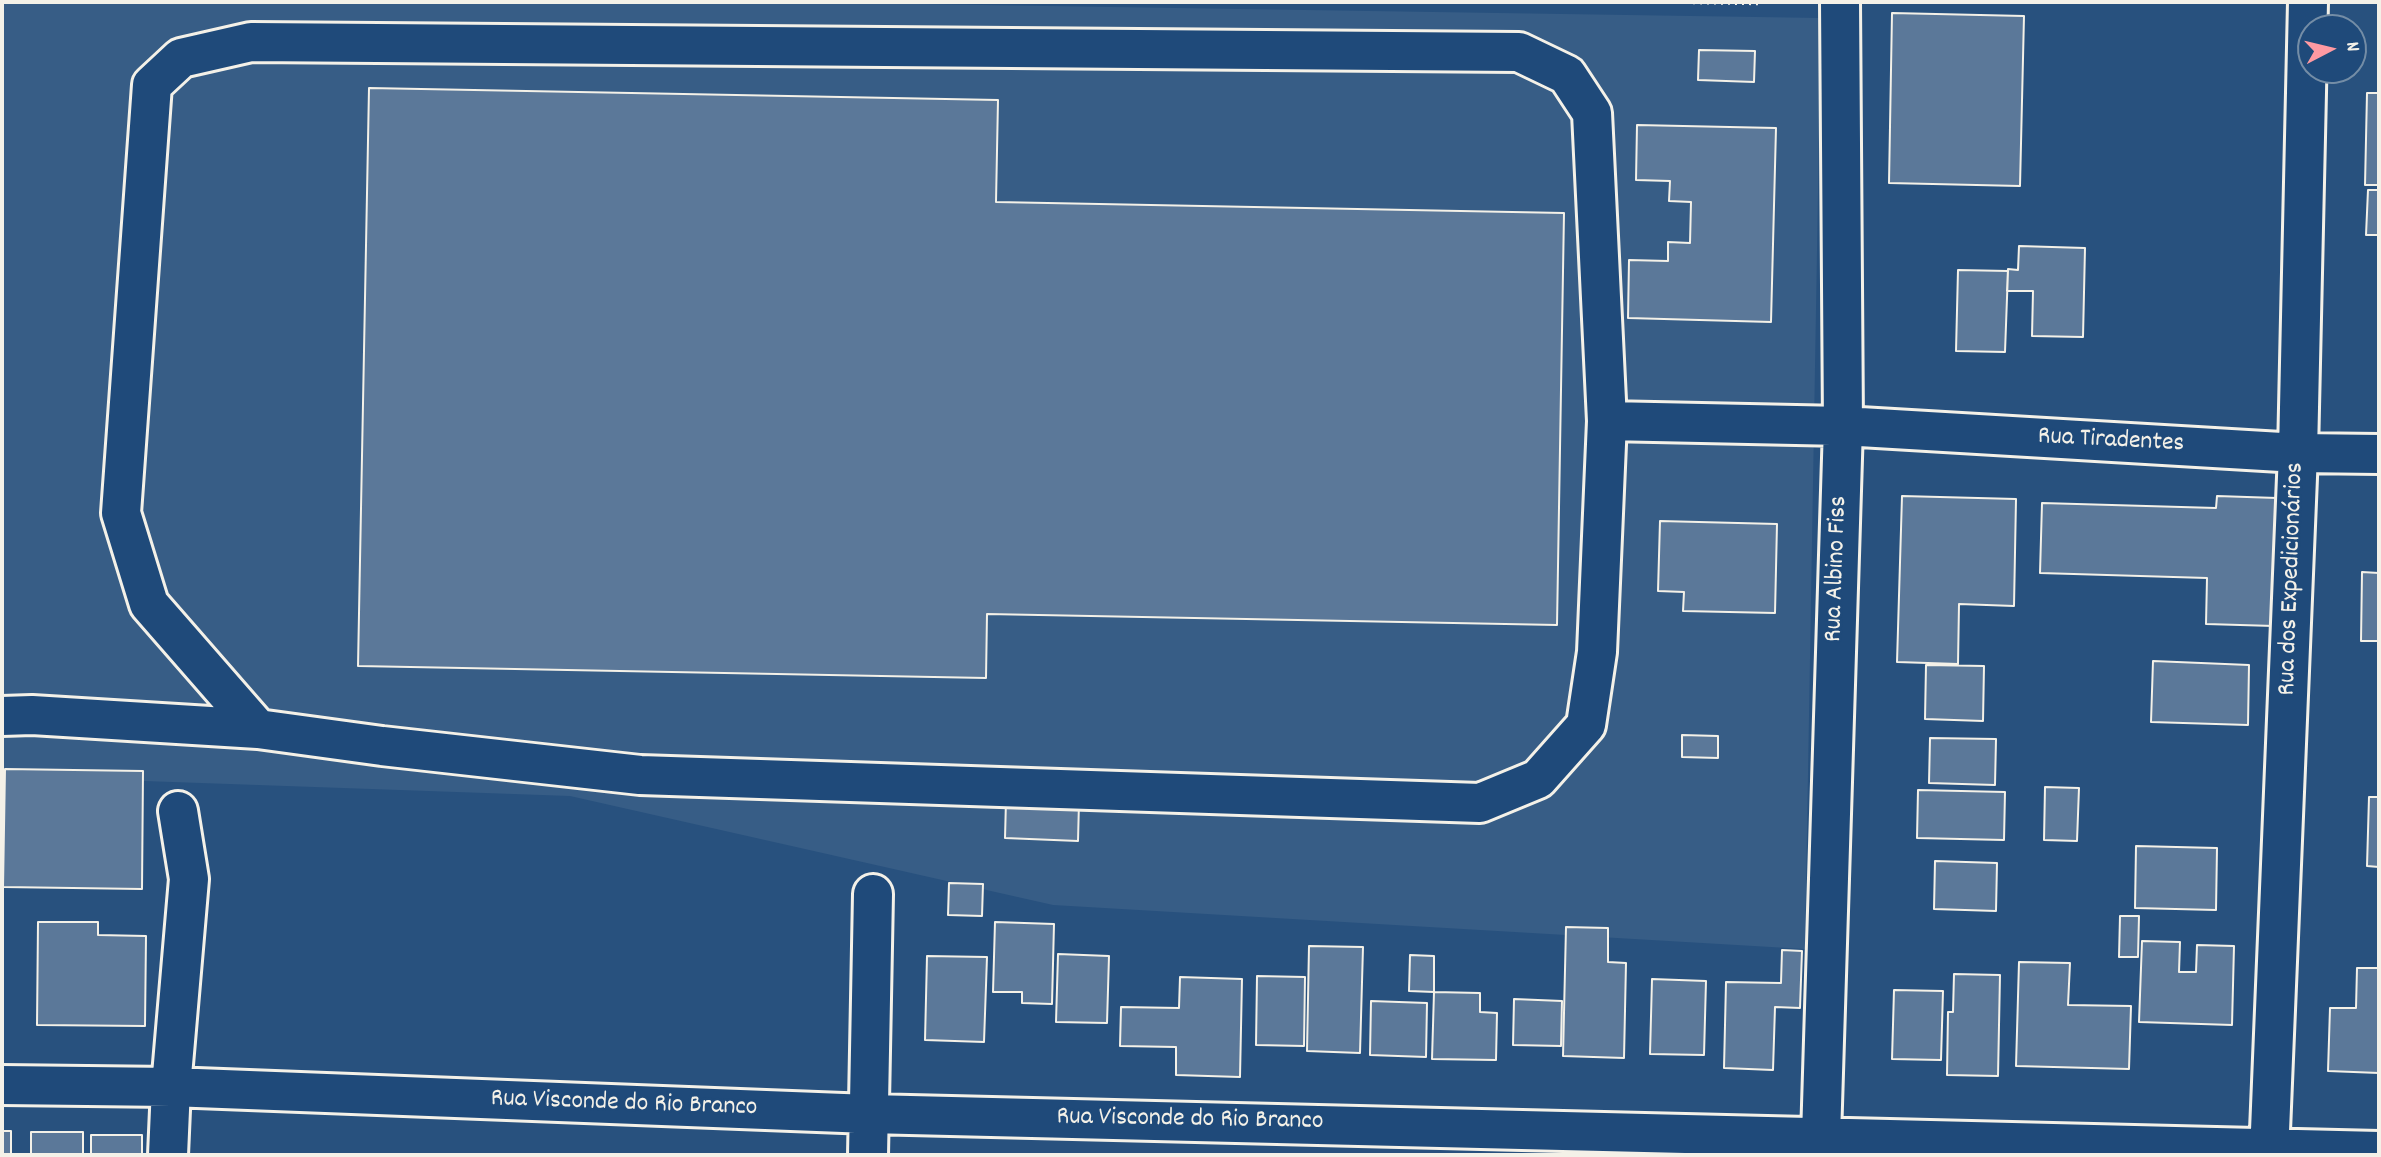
<!DOCTYPE html>
<html>
<head>
<meta charset="utf-8">
<style>
	body { margin:0 }
	#map { position:relative; width:2381px; height:1157px; overflow:hidden; background:#28517e; font-family:Dekko,sans-serif }
	canvas { display:block }
	.frame { position:absolute; inset:0; border:4px solid #f4f1e8; pointer-events:none }
	.north { position:absolute; left:2297px; top:14px; width:70px; height:70px; box-sizing:border-box; background:#1f4a7a; border:2px solid #748da6; border-radius:50%; rotate:83deg; font-size:19px; font-weight:700; line-height:28px; text-align:center; color:#f4f1e8 }
	.north::after { content:''; display:block; margin:auto; width:24px; height:32px; background:#ff9aa2; clip-path:polygon(50% 0,100% 100%,50% 72%,0 100%) }
</style>
</head>
<body>
<div id="map">
<canvas width="2381" height="1157"></canvas>
<div class="frame"></div>
<div class="north">N</div>
</div>
<script>
const ctx = document.querySelector('canvas').getContext('2d');
ctx.lineJoin = 'round';
function fillPath(path, color) { ctx.fillStyle = color; ctx.fill(path, 'evenodd'); }
function stroke(path, color, width, dash) { ctx.strokeStyle = color; ctx.lineWidth = width; ctx.lineCap = dash ? 'butt' : 'round'; ctx.setLineDash(dash || []); ctx.stroke(path); }
function label(font, color, halo, rows, align = 'center') {
  ctx.font = font + ' Dekko,sans-serif'; ctx.lineWidth = 5; ctx.setLineDash([]); ctx.textBaseline = 'middle'; ctx.strokeStyle = halo; ctx.fillStyle = color; for (const [text, x, y, turn = 0] of rows) {
    ctx.save(); ctx.translate(x, y); ctx.rotate((+turn || 0) * Math.PI / 180); ctx.textAlign = isNaN(turn) ? turn : align; if (halo) ctx.strokeText(text, 0, 0); ctx.fillText(text, 0, 0); ctx.restore();
  }
}
fillPath(new Path2D(`
	M2 2H790L1821 18 1805 949 1053 905 570 796 2 776Z`), '#375d86');
const building = new Path2D(`
	M1892 13 2024 16 2020 186 1889 183Z
	M1699 50 1755 51 1754 82 1698 80Z
	M369 88 998 100 996 202 1564 213 1557 625 987 614 986 678 358 666Z
	M2367 93H2379V185H2365Z
	M1637 125 1776 128 1771 322 1628 318 1629 260 1668 261V242L1690 243 1691 202 1669 201 1670 181 1636 180Z
	M2368 190H2379V235H2366Z
	M2019 246 2085 248 2083 337 2032 336 2033 291H2007L2008 269 2018 270Z
	M1958 270 2008 271 2005 352 1956 351Z
	M1902 496 2016 499 2014 606 1959 604 1958 664 1897 662Z
	M2217 496 2277 498 2274 626 2206 624 2207 578 2040 573 2042 503 2216 508Z
	M1660 521 1777 524 1775 613 1683 611 1684 592 1658 591Z
	M2362 572 2379 573V641H2361Z
	M2153 661 2249 665 2248 725 2151 722Z
	M1926 665 1984 666 1983 721 1925 719Z
	M1682 735 1718 736V758L1682 757Z
	M1930 738 1996 739 1995 785 1929 783Z
	M5 769 143 771 142 889 3 887Z
	M2045 787 2079 788 2077 841 2044 840Z
	M1918 790 2005 792 2004 840 1917 838Z
	M2369 797H2379V867L2367 866Z
	M1006 800 1079 802 1078 841 1005 838Z
	M2136 846 2217 848 2216 910 2135 908Z
	M1935 861 1997 863 1996 911 1934 909Z
	M949 883 983 884 982 916 948 915Z
	M2120 916H2139L2138 957H2119Z
	M38 922H98V935L146 936 145 1026 37 1025Z
	M995 922 1054 924 1052 1004 1022 1003V992H993Z
	M1566 927 1608 928V962L1626 963 1624 1058 1563 1056Z
	M2142 941 2180 942 2179 972H2196L2197 945 2234 946 2232 1025 2139 1022Z
	M1309 946 1363 947 1360 1053 1307 1051Z
	M1782 950 1802 951 1800 1008 1775 1007 1773 1070 1724 1068 1726 982 1781 983Z
	M1058 954 1109 956 1107 1023 1056 1022Z
	M1410 955 1434 956V992L1409 991Z
	M927 956 987 957 984 1042 925 1040Z
	M2019 962 2070 963 2068 1005 2131 1006 2129 1069 2016 1066Z
	M2357 968H2379V1073L2328 1071 2330 1008H2356Z
	M1954 974 2000 975 1998 1076 1947 1075 1948 1012H1953Z
	M1257 976 1305 977 1304 1046 1256 1045Z
	M1180 977 1242 979 1240 1077 1176 1075V1047L1120 1046 1121 1007 1179 1008Z
	M1652 979 1706 981 1704 1055 1650 1054Z
	M1894 990 1943 991 1941 1060 1892 1059Z
	M1434 992 1480 993V1012L1497 1013 1496 1060 1432 1059Z
	M1514 999 1562 1001 1561 1046 1513 1045Z
	M1371 1001 1427 1003 1426 1057 1370 1055Z
	M2 1131H11V1155H2Z
	M31 1132H83V1155H31Z
	M91 1135H142V1155H91Z`);
fillPath(building, '#5b7899');
stroke(building, '#f4f1e8', 2);
const minor = new Path2D(`
	M1607 421 1843 426 2298 453 2379 454
	M2 716 32 715 258 729 382 746 640 775 1480 803 1538 779 1586 725 1597 652 1607 421 1592 113 1567 75 1519 52 251 42 181 58 152 85 121 513 149 604 258 729
	M2 1085 171 1087 869 1114 2379 1151
	M1821 1137 1843 426 1840 2
	M168 1155 171 1087 189 879 178 811
	M868 1155 873 894
	M2269 1155 2298 453 2308 2`);
stroke(minor, '#f4f1e8', 44);
stroke(new Path2D(`
	M1693 2 1759 3`), '#f4f1e8', 4.5, [2, 5]);
stroke(minor, '#1f4a7a', 38);
label('26px', '#f4f1e8', '#1f4a7a', [
	["Rua Tiradentes",2111,442,3],
	["Rua Albino Fiss",1838,569,-88],
	["Rua dos Expedicionários",2293,579,-88],
	["Rua Visconde do Rio Branco",624,1105,2],
	["Rua Visconde do Rio Branco",1190,1121,1]
]);
</script>
</body>
</html>
